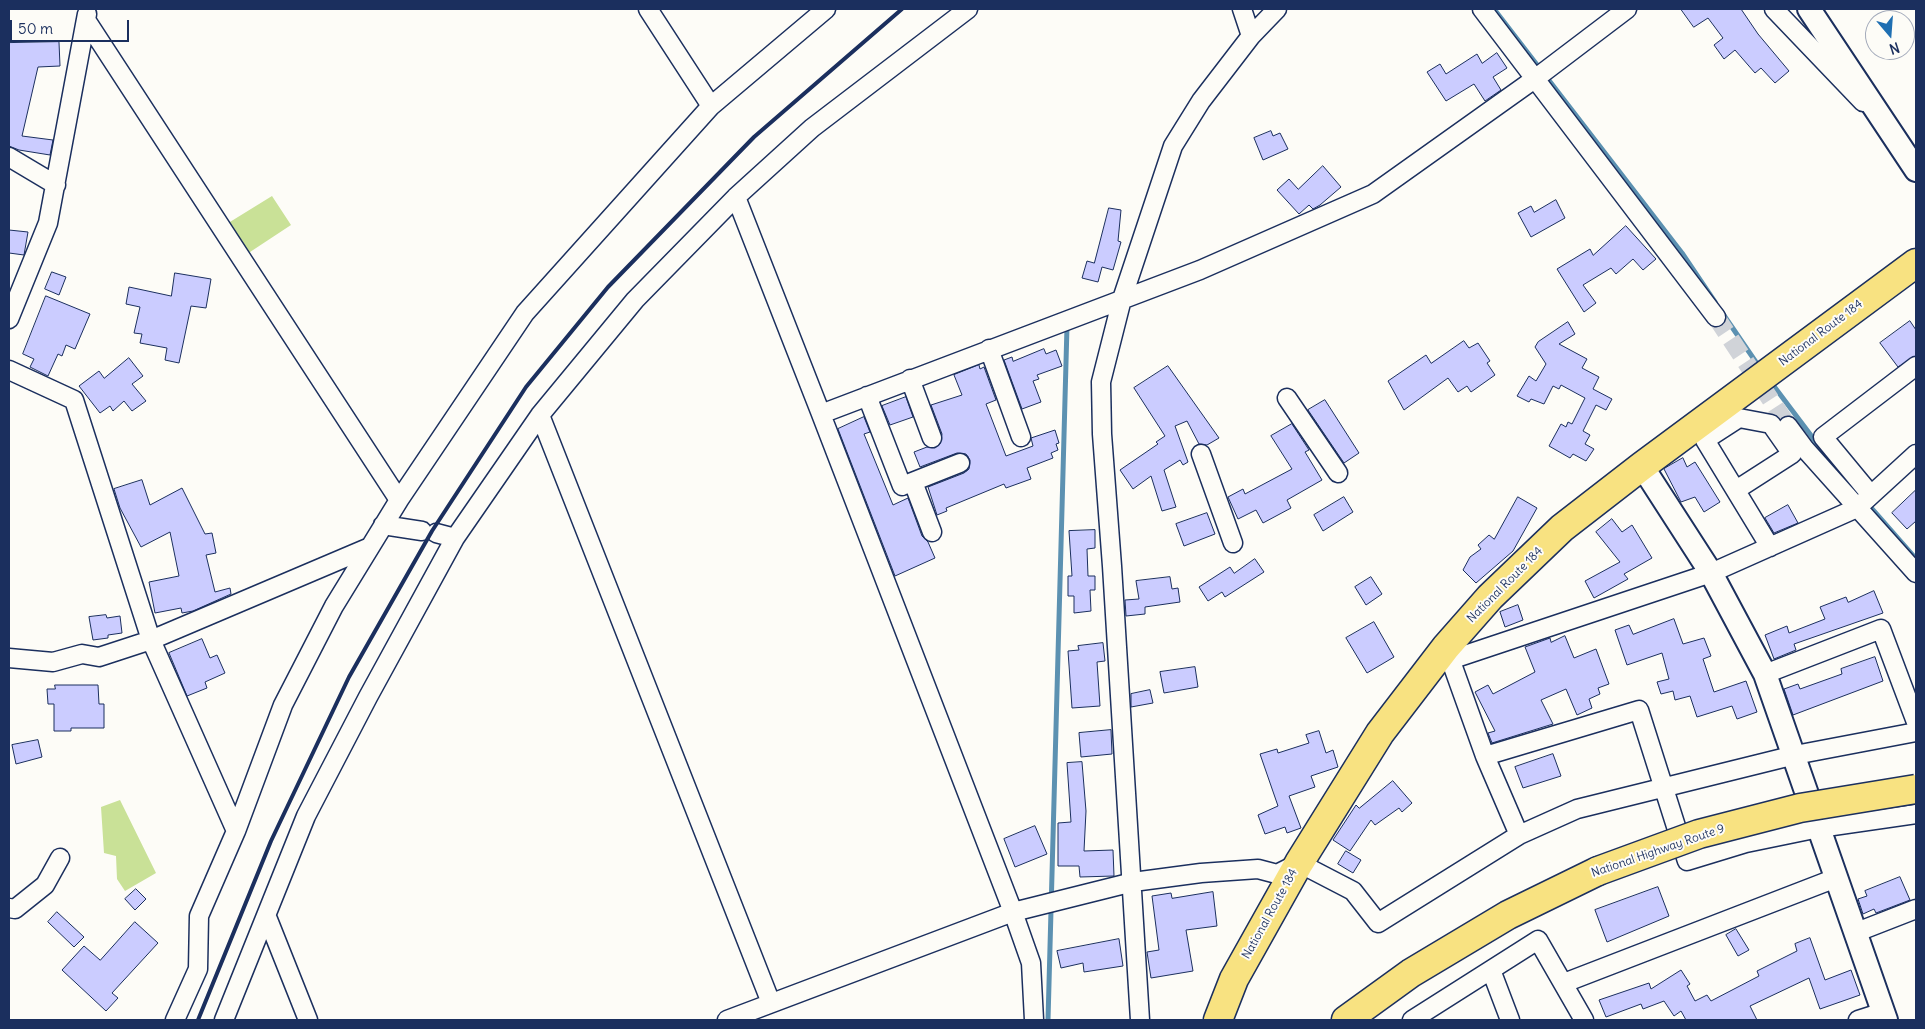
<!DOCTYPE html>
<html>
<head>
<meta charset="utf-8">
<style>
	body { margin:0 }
	#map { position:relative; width:1925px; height:1029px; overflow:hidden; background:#fdfcf7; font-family:Delius,sans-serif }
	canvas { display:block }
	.frame { position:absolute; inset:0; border:10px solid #1b2f5e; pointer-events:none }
	.north { position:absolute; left:1865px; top:10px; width:50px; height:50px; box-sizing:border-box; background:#fdfcf7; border:1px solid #a3aaba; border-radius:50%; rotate:162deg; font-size:14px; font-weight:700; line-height:20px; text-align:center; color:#1b2f5e }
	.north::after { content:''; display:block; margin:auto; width:18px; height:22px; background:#1f6fb2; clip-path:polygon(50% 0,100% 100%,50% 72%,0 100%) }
	.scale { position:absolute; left:10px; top:20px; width:119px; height:22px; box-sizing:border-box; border:2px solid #1b2f5e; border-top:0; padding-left:6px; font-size:15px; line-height:18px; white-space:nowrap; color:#1b2f5e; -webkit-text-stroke:4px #fdfcf7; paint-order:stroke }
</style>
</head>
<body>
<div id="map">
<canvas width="1925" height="1029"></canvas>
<div class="frame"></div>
<div class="north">N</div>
<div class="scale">50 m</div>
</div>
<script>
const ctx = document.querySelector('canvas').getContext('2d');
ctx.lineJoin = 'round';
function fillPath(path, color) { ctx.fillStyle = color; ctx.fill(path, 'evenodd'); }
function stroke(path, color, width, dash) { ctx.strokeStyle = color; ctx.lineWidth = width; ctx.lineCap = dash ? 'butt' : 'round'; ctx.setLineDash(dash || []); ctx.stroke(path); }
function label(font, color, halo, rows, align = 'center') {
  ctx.font = font + ' Delius,sans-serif'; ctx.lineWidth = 4; ctx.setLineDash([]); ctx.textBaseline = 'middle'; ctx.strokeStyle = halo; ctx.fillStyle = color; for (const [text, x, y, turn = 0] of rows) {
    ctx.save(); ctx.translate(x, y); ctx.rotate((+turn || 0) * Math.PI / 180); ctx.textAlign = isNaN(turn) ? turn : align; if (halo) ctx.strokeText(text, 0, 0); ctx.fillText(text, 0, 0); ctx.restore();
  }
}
fillPath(new Path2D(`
	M272 196 291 225 247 254 225 225Z
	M120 800 156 873 125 891 117 879 116 856 104 853 101 807Z`), '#c9e197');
stroke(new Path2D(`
	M1494 9 1682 253 1715 302
	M1721 311 1760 368
	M1770 381 1828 458 1851 484
	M1866 502 1916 559
	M1048 1020 1067 326H1069`), '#5c91b1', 5);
const building = new Path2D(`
	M1681 9H1741L1758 34 1789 71 1775 83 1761 68 1755 73 1735 50 1724 59 1714 45 1723 38 1708 18 1694 27Z
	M59 42 60 66 38 67 22 136 53 140 50 155 19 150 9 146V43Z
	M1497 53 1507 68 1493 77 1501 90 1485 101 1474 84 1446 101 1427 72 1440 64 1446 74 1477 54 1482 63Z
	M1271 131 1273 136 1280 133 1288 149 1263 160 1254 138Z
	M1323 166 1341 187 1320 205 1313 209 1309 205 1299 214 1277 190 1289 179 1298 189Z
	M1556 200 1565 218 1531 237 1518 213 1531 206 1534 212Z
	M1109 208 1121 210 1118 241 1121 242 1113 270 1102 267 1098 282 1082 278 1087 261 1094 263Z
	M1626 226 1656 259 1643 270 1633 259 1616 274 1611 268 1583 285 1596 303 1584 312 1557 269 1590 249 1593 255Z
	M9 230 28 232 24 255 9 253Z
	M52 272 66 277 59 295 45 289Z
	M175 273 211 279 206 308 191 306 179 363 165 360 167 348 140 343 142 334 134 333 140 307 126 304 129 287 171 296Z
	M46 296 90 314 75 349 66 345 62 356 58 354 48 376 30 367 34 359 23 354Z
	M1910 321 1916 330V356L1898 367 1880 343Z
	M1568 322 1575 334 1559 344 1587 359 1582 368 1599 377 1593 389 1612 399 1606 410 1596 405 1583 431 1590 435 1585 444 1594 449 1586 461 1573 454 1570 458 1549 446 1561 424 1566 427 1568 422 1572 424 1585 398 1561 385 1559 389 1553 386 1544 404 1531 399 1529 402 1517 396 1529 376 1536 381 1546 364 1535 347 1538 342Z
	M1464 341 1469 348 1478 343 1490 361 1487 363 1495 375 1471 392 1467 386 1458 392 1448 378 1404 410 1388 381 1426 355 1431 363Z
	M1044 349 1046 354 1056 350 1062 366 1037 375 1039 379 1033 381 1041 402 1022 409 1004 360 1012 357 1013 361Z
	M129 358 143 376 132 384 146 401 132 411 124 401 113 411 110 406 100 413 79 386 99 371 104 378Z
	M979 365 980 369 984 367 996 400 986 404 1006 456 1033 446 1031 438 1055 430 1059 443 1056 444 1058 450 1051 453 1053 458 1027 468 1031 479 1006 488 1004 484 946 508 947 511 937 515 928 487 964 473 969 469 970 460 966 454 957 453 920 467 914 452 927 447 935 448 940 444 942 434 931 405 962 395 954 375Z
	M1168 366 1219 438 1207 445 1199 444 1187 421 1175 426 1188 462 1183 465 1180 460 1164 470 1176 507 1162 511 1151 476 1133 489 1120 470 1158 444 1156 442 1165 436 1134 388Z
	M906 397 913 417 890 425 882 406Z
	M1325 400 1359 453 1344 463 1308 410Z
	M864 417 870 432 864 434 893 505 908 498 922 536 928 542 935 558 895 576 838 429Z
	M1292 424 1309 450 1305 452 1322 480 1287 500 1291 508 1263 523 1256 510 1238 519 1228 497 1243 489 1245 494 1292 469 1271 436Z
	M1683 458 1687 467 1695 462 1720 502 1704 512 1695 497 1681 502 1664 469Z
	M142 480 150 505 182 488 205 534 212 533 216 553 206 555 215 592 230 588 231 594 193 611 182 613 181 608 155 613 149 582 179 576 170 532 141 547 120 508 114 489Z
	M1916 490V521L1907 529 1892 513Z
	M1344 497 1353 512 1323 531 1314 515Z
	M1518 497 1537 508 1513 551 1476 583 1463 570 1470 557 1481 549 1478 545 1489 535 1494 539Z
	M1788 505 1798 523 1774 533 1765 518Z
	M1207 513 1215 534 1184 546 1176 524Z
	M1612 519 1622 532 1632 525 1652 558 1624 574 1628 579 1594 598 1585 581 1620 562 1596 532Z
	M1095 530V548L1087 549 1088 576H1095V590H1090L1091 611 1074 613V596H1068V576H1072L1069 531Z
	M1255 559 1264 572 1225 597 1222 592 1208 601 1199 587 1230 567 1234 573Z
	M1170 577 1172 589 1178 588 1180 602 1145 607V614L1126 616 1125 600 1139 599 1136 581Z
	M1371 577 1382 594 1366 605 1355 587Z
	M1874 591 1883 613 1794 644 1796 650 1774 659 1765 635 1787 626 1789 633 1825 619 1820 607 1846 597 1848 602Z
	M1518 605 1523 620 1505 627 1500 612Z
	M106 615 107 618 120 616 122 633 108 635V638L93 640 89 617Z
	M1674 619 1683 644 1704 638 1711 656 1703 659 1714 692 1746 681 1757 712 1737 719 1732 706 1697 717 1690 696 1675 700 1673 691 1661 694 1657 682 1669 679 1662 653 1627 665 1615 630 1629 625 1633 634Z
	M1374 622 1394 657 1367 673 1346 638Z
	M1565 636 1574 658 1596 649 1609 684 1598 688 1600 694 1589 699 1592 708 1577 715 1566 689 1541 700 1553 724 1492 743 1488 733 1495 731 1475 692 1488 685 1493 694 1535 672 1525 647 1550 638 1551 642Z
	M202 639 210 658 217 655 225 673 205 682 207 688 187 696 169 653Z
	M1103 643 1105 661 1097 662 1100 706 1072 708 1068 651 1079 650 1078 646Z
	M1875 657 1883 681 1793 715 1784 689 1798 684 1800 689 1842 674 1841 669Z
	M1195 667 1198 687 1164 693 1160 672Z
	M55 685H98L99 704H104V728H71V731H54V704H48L47 689H55Z
	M1150 690 1153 703 1131 707V694Z
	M1111 730 1112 754 1081 757 1079 733Z
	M1319 731 1326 753 1333 750 1338 767 1311 776 1315 787 1289 796 1301 828 1287 833 1285 827 1265 834 1258 815 1278 806 1260 754 1277 749 1278 753 1309 743 1306 735Z
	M38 740 42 757 16 764 12 745Z
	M1553 754 1561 776 1523 788 1515 767Z
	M1082 762 1086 811 1084 851 1113 850 1114 876 1080 877 1079 866H1058V823L1071 822 1067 763Z
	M1393 781 1412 803 1402 812 1399 808 1375 825 1371 820 1350 851 1333 840 1356 805 1359 808Z
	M1035 826 1047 854 1015 867 1004 839Z
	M1346 851 1361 860 1353 873 1338 864Z
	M1900 877 1910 900 1876 913 1874 909 1863 914 1858 899 1867 896 1865 891Z
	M1658 887 1669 916 1607 942 1595 910Z
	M136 889 146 899 135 910 125 899Z
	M1213 892 1217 926 1186 930 1193 971 1151 978 1147 952 1159 950 1152 896 1171 893 1172 898Z
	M57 912 84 937 74 947 48 922Z
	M135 922 158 943 112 993 118 998 106 1011 62 970 84 946 100 960Z
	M1736 929 1749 950 1738 956 1726 935Z
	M1810 938 1825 980 1851 970 1860 995 1820 1009 1809 978 1750 1006 1757 1020H1686L1681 1011 1674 1016 1664 1001 1643 1009 1641 1004 1606 1017 1599 1000 1649 983 1651 989 1681 970 1690 984 1687 986 1695 1001 1707 995 1711 1001 1759 976 1757 971 1797 951 1795 944Z
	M1119 939 1123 966 1084 972 1083 963 1061 968 1057 951Z`);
fillPath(building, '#cbccff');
stroke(building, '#1b2f5e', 1);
stroke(new Path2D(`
	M1716 317 1788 426`), '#d0d3d8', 18, [18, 9]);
const minor = new Path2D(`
	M648 9 711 106
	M1242 9 1251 36
	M1482 9 1716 317
	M1774 9 1863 102
	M86 20 399 500
	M9 157 56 185
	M736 197 821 414 1200 270 1373 194 1536 78 1627 9
	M9 319 48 223 87 14
	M989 349 1021 437
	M9 370 74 400 151 640 236 831
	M910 379 932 438
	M867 396 902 486 960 463
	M1287 398 1338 473
	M821 414 1013 912 1031 963 1034 1020
	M540 415 771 1003
	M1788 426 1805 449 1916 573
	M1201 454 1233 543
	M913 482 932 532
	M1736 490 1792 454 1771 424 1739 418 1705 440 1770 547
	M1871 495 1823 437 1916 366
	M383 525 422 531
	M436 533 455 538
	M1447 650 1485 756 1519 835
	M9 658 53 662 82 654 99 657 151 640 370 547
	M1450 660 1711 573 1857 508 1916 454
	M1765 674 1881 629 1916 722
	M1485 756 1639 710 1687 861 1746 843 1819 828 1916 814
	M9 908 15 909 45 885 60 858
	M267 917 308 1020
	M1857 932 1916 909
	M1491 970 1510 1020
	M1564 983 1836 878
	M175 1020 198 969 199 916 236 831 283 705 334 606 399 500 525 313 711 106 826 9
	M224 1020 306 816 368 697 455 538 540 415 635 300 736 197 812 128 968 9
	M727 1020 1013 912 1133 882 1201 873 1258 869 1277 874 1299 863 1353 891 1378 923 1519 835 1577 809 1795 755 1916 732
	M1140 1020 1112 566 1102 434 1101 382 1122 299 1173 146 1201 101 1251 36 1277 9
	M1412 1020 1538 940 1584 1020
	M1858 1020 1883 1012`);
const tertiary = new Path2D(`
	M1809 9 1916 170
	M1642 466 1711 573 1765 674 1886 1020`);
const trunk = new Path2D(`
	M1218 1020 1234 979 1299 863 1380 733 1446 647 1490 597 1562 528 1642 466 1916 263
	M1346 1020 1411 973 1508 915 1598 871`);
stroke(minor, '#1b2f5e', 21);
stroke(tertiary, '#1b2f5e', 26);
stroke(trunk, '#1b2f5e', 31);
stroke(minor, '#fdfcf7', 18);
stroke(tertiary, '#fdfcf7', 22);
stroke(trunk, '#f8e281', 28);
stroke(new Path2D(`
	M198 1020 271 841 349 677 432 531 526 387 608 287 754 137 902 9`), '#1b2f5e', 4);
const trunkBridge = new Path2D(`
	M1598 871 1699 834 1800 808 1916 789`);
stroke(trunkBridge, '#1b2f5e', 31, []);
stroke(trunkBridge, '#f8e281', 28);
label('12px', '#1b2f5e', '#fdfcf7', [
	["National Route 184",1821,333,-37],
	["National Route 184",1505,585,-45],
	["National Highway Route 9",1658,851,-19],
	["National Route 184",1270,914,-61]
]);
</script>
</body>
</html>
